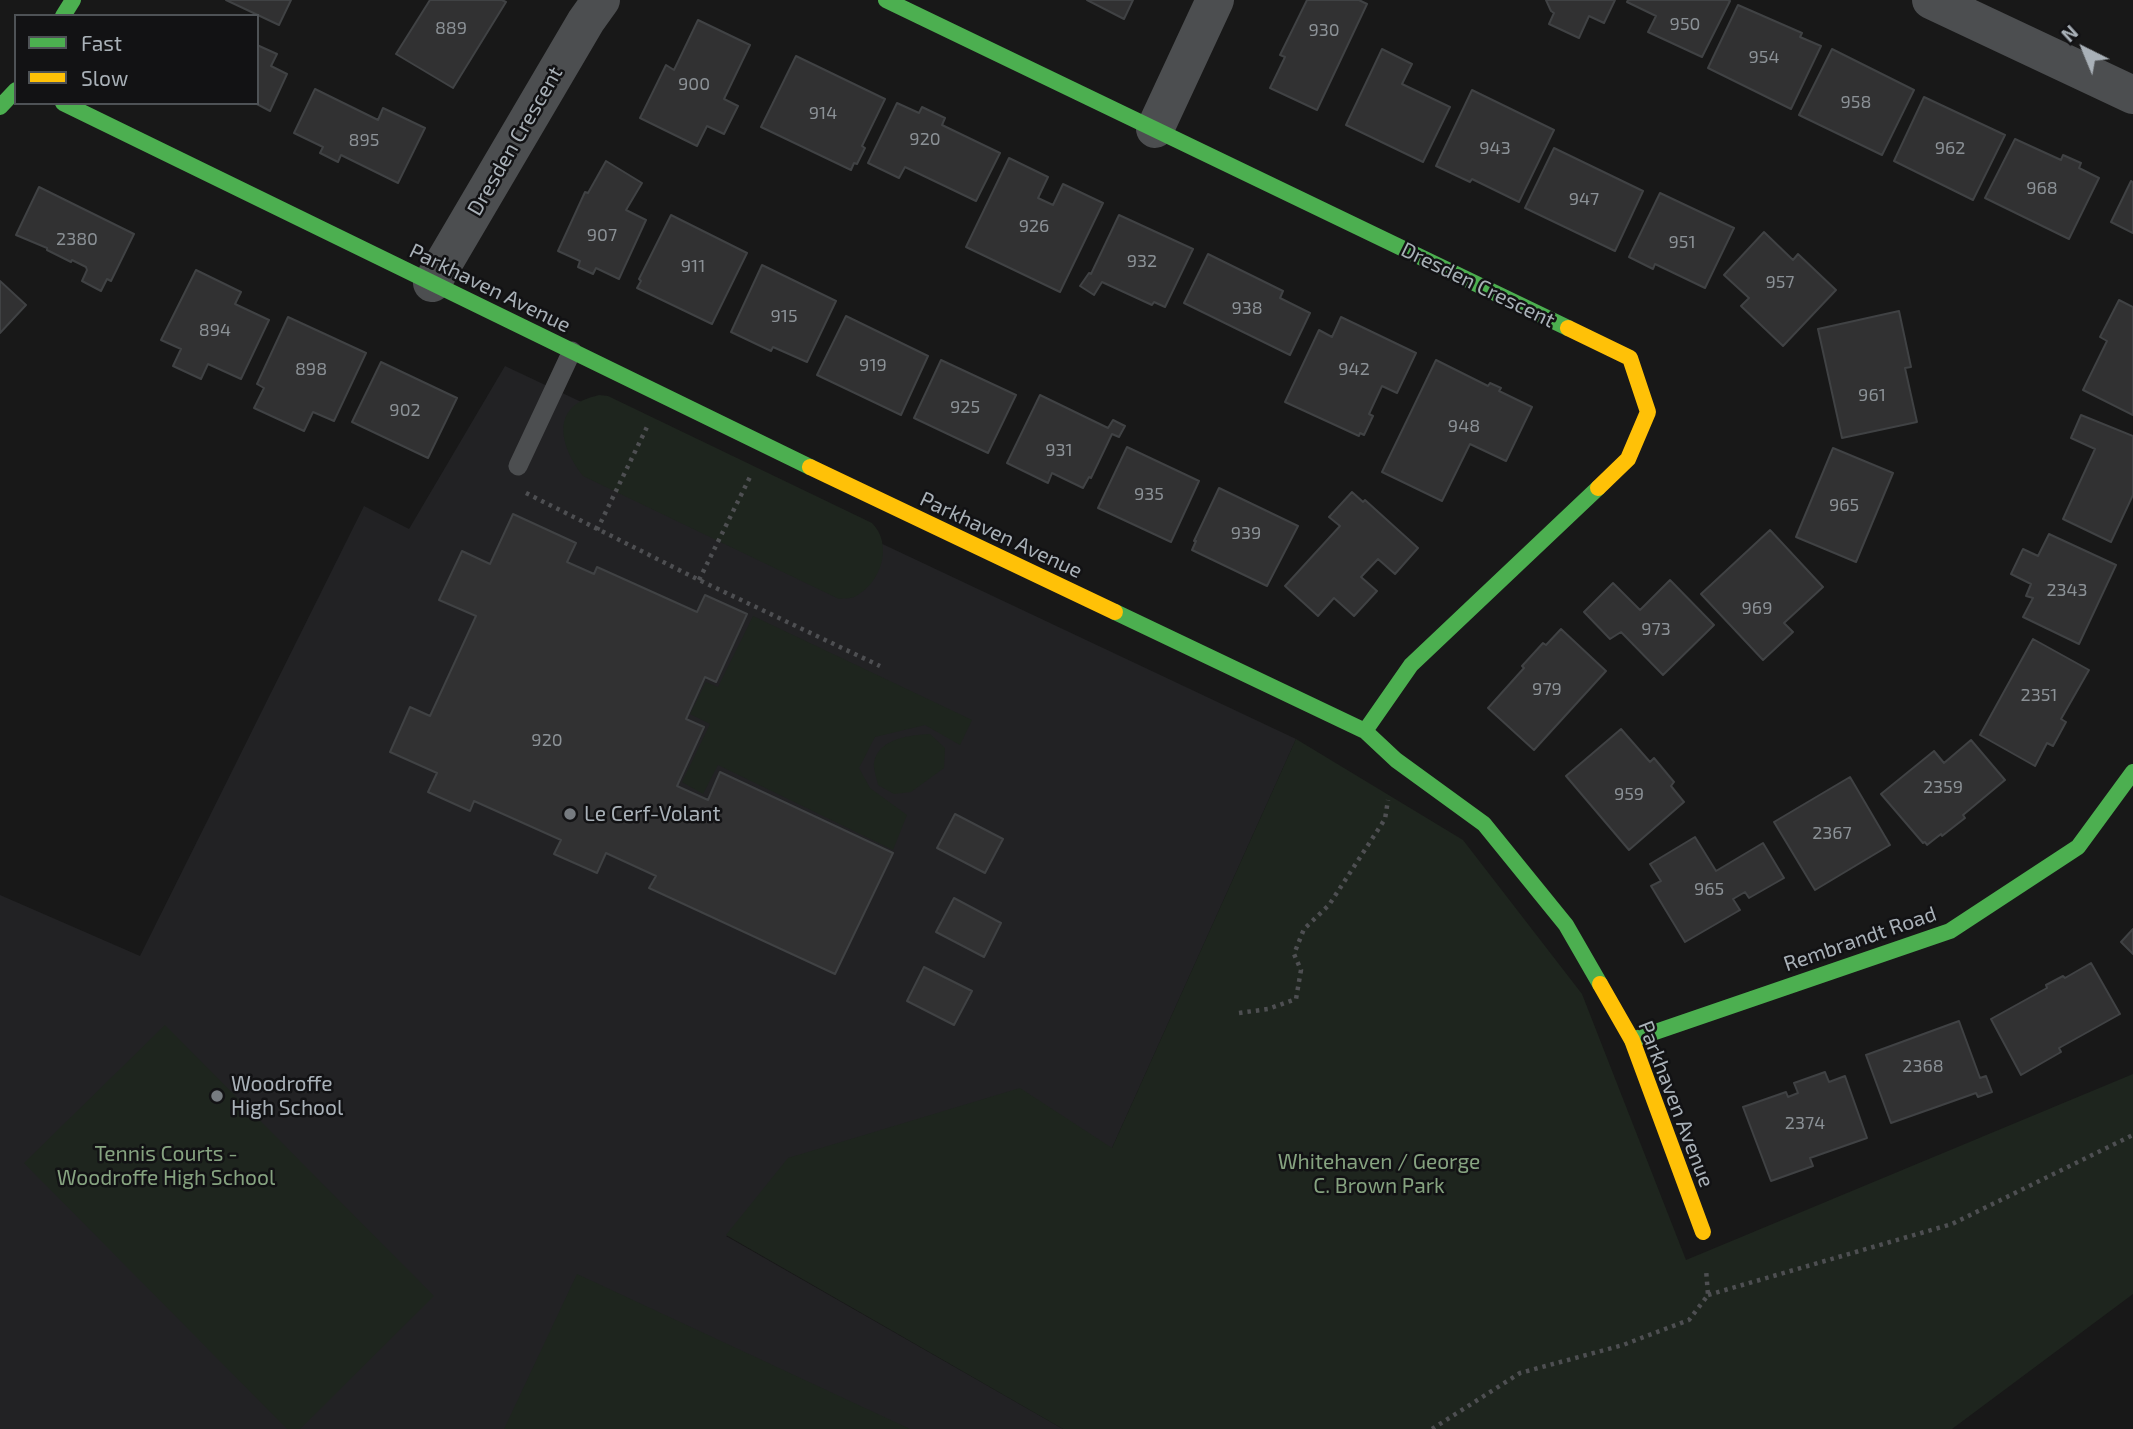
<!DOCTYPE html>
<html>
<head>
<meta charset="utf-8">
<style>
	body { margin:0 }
	#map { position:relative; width:2133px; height:1429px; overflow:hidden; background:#181818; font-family:"Exo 2",sans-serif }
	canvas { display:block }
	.legend { position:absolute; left:14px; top:14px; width:245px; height:91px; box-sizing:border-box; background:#121214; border:2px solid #4e5256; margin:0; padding:9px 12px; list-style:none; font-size:21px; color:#a9b1b8 }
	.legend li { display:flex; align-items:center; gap:14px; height:35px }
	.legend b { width:35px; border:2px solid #4e5256 }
	.north { position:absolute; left:2049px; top:14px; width:70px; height:70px; -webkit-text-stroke:5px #121214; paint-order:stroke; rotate:317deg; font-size:19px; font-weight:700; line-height:28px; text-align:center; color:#a9b1b8 }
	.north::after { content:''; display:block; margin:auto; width:24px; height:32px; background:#a9b1b8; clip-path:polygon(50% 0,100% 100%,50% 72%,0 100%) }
</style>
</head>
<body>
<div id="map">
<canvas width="2133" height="1429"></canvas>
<ul class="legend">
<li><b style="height:9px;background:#4caf50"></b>Fast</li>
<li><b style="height:9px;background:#ffc107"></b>Slow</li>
</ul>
<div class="north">N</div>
</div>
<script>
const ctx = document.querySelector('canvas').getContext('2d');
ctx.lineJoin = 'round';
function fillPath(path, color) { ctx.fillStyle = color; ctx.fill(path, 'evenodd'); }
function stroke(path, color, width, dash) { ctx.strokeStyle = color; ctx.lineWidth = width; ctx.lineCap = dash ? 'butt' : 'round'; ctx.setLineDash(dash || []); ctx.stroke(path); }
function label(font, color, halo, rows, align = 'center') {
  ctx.font = font + ' "Exo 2",sans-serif'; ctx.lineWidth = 5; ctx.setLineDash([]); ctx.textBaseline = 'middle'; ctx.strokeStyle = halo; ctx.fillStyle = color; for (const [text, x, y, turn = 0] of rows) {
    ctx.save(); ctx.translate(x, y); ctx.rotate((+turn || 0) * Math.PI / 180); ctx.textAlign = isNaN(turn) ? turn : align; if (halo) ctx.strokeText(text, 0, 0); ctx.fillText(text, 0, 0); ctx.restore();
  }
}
fillPath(new Path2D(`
	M505 366 1296 739 1112 1148 726 1236 1063 1429H0V895L140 956 364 506 409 529Z`), '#222224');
fillPath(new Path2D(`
	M599 395 608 396 872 523C893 544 882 582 856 596 852 599 844 598 839 599L583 476C570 460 554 429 570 410 577 401 588 398 599 395Z
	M753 616 972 720 960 745 925 725 875 737 859 768 870 788 907 815 893 850 718 765 703 794 682 782 710 724 690 714 706 682 718 687Z
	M930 734 945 748 944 768 911 792 894 794 878 785C877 779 873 769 874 763 878 738 911 735 930 734Z
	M1296 739 1463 840 1582 994 1686 1260 2133 1074V1294L1952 1429H1063L726 1235 788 1158 1020 1088 1112 1148Z
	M165 1025 434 1296 300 1429H287L24 1163Z
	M577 1274 910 1429H504Z`), '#1e251e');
const building = new Path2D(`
	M226 0H291L279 25Z
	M430 0H502L506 2 453 88 396 54Z
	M1087 0H1133L1124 19Z
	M1307 0H1359L1367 4 1317 110 1270 88 1285 57 1280 55Z
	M1546 0H1615L1604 23 1589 16 1579 38 1549 24 1554 13 1551 11Z
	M1628 0H1728L1730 1 1702 57 1648 32 1656 16 1627 2Z
	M1738 5 1802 33 1800 37 1821 46 1791 109 1708 68Z
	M698 20 750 45 724 99 738 106 724 134 707 126 697 146 640 118 666 65 674 70Z
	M257 45 277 54 271 66 287 74 270 111 255 103H257Z
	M1382 49 1412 64 1402 84 1450 107 1423 162 1346 125Z
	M1832 49 1914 90 1882 155 1799 115Z
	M796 56 885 99 862 146 865 148 857 164 854 163 851 170 761 127Z
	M315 89 378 120 383 108 425 128 398 183 341 155 338 162 320 153 323 147 294 133Z
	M1472 90 1554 130 1519 202 1472 179 1470 182 1436 166Z
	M1924 97 2005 135 1973 200 1894 161Z
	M897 103 919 113 922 107 945 118 942 125 1000 153 976 201 905 167 899 178 868 163Z
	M2015 139 2061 160 2063 155 2081 163 2079 168 2099 178 2069 239 1985 198Z
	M1554 148 1643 191 1615 251 1525 208Z
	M1009 158 1048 177 1038 198 1053 205 1063 184 1103 203 1060 292 966 247Z
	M606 161 642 183 626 210 646 220 619 279 596 268 593 274 578 267 580 261 558 251 585 192 588 193Z
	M2131 181 2133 182V233L2111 222Z
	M39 187 134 234 111 281 107 279 101 291 82 281 87 270 86 267 72 260 71 262 47 250V248L16 235Z
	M1660 193 1734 228 1705 288 1655 264 1653 269 1629 257Z
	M671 215 747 253 712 324 637 288 641 281 639 279Z
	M1119 215 1193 249 1165 307 1154 302 1152 305 1102 282 1094 295 1080 286 1089 273 1091 274Z
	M1764 232 1793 260 1798 254 1836 290 1783 346 1741 306 1749 298 1724 275Z
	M1208 254 1283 291 1280 298 1310 313 1290 355 1184 303Z
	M762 265 836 301 807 362 773 347 771 351 731 332Z
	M196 270 241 292 235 304 269 320 241 379 208 364 201 379 173 366 181 349 161 340Z
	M0 281 26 305 0 333Z
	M2119 300 2133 307V415L2083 390 2107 341 2100 337Z
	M1899 311 1911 367 1905 368 1917 422 1842 438 1818 329Z
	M846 316 928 356 901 415 817 375Z
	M288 317 366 353 334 421 313 412 304 431 254 408 264 388 257 384Z
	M1341 317 1416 353 1397 393 1382 386 1369 414 1373 416 1364 435 1360 433 1359 436 1285 402 1319 330 1332 337Z
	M941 360 1016 395 988 453 914 418Z
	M1436 360 1488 386 1490 383 1501 388 1499 391 1532 407 1506 461 1470 444 1442 501 1382 472Z
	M381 362 457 398 428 458 352 422Z
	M1040 395 1108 428 1113 420 1125 426 1119 437 1112 434 1091 478 1089 477 1083 488 1052 473 1048 483 1007 463Z
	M2081 415 2133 436V495L2111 542 2063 519 2095 449 2071 438Z
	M1127 447 1199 481 1171 542 1098 508Z
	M1833 448 1893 473 1856 562 1796 537Z
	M1219 488 1298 526 1267 586 1192 550 1196 541H1194Z
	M1352 492 1363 502 1365 500 1418 548 1395 574 1378 559 1361 577 1377 591 1354 616 1334 598 1318 616 1285 586 1340 526 1329 517Z
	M513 514 576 543 567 562 594 574 597 567 697 612 705 595 747 614 716 682 705 677 686 719 704 727 677 786 708 800 720 772 893 853 835 974 649 888 656 876 606 853 597 873 554 854 561 840 474 801 470 811 428 792 437 773 390 752 410 707 430 716 476 616 439 600 462 551 490 564Z
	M1770 530 1823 587 1784 623 1793 632 1763 660 1701 594Z
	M2049 534 2116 565 2079 644 2023 617 2033 598 2026 596 2031 584 2011 574 2023 549 2038 556Z
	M1670 580 1714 625 1663 675 1621 632 1610 639 1584 612 1613 583 1640 610Z
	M1561 629 1606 671 1534 750 1488 708 1524 668 1522 666 1543 643 1546 645Z
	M2033 639 2089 670 2061 719 2066 722 2053 746 2047 743 2035 766 1980 735Z
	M1621 729 1650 762 1654 758 1674 782 1671 786 1684 802 1629 850 1566 776Z
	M1971 740 2005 780 1963 815 1965 818 1942 836 1941 834 1927 845 1925 842 1923 843 1881 794 1934 751 1944 763Z
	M1850 777 1890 845 1815 890 1774 822Z
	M955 814 1003 839 985 873 937 848Z
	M1695 837 1716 871 1763 843 1784 878 1749 898 1745 892 1733 899 1740 910 1685 942 1651 886 1661 881 1650 864Z
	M954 898 1001 923 984 957 936 932Z
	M2133 929V954L2121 942Z
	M2091 963 2120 1014 2059 1048 2061 1052 2021 1075 1991 1019 2047 988 2046 985 2063 976 2065 978Z
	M924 967 972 991 954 1025 907 1001Z
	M1959 1021 1980 1078 1986 1076 1992 1092 1978 1097 1976 1093 1891 1123 1866 1055Z
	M1825 1072 1829 1082 1845 1076 1867 1138 1810 1158 1813 1166 1771 1181 1743 1107 1786 1092 1788 1097 1798 1093 1794 1083Z`);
fillPath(building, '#313132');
stroke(building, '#404244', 2);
stroke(new Path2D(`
	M526 493 699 580 880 666
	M597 530 647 427
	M699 580 750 477
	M1239 1013 1268 1009 1296 999 1301 970 1294 954 1304 929 1329 905 1385 819 1388 800
	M1708 1295 1952 1224 2133 1135
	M1432 1429 1520 1373 1623 1345 1689 1320 1708 1295 1706 1269`), '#4e4f52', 4.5, [3.5, 5]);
stroke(new Path2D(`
	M518 466 572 351`), '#4c4e50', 19);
stroke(new Path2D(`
	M1931 0 2133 95
	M1155 129 1215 0
	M432 283 586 21 601 0`), '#4c4e50', 38);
stroke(new Path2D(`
	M886 0 1568 328
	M63 16 73 0
	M63 103 810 467
	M0 107 16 90
	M1115 612 1365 731 1396 760 1484 824 1566 925 1600 984
	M1365 731 1411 665 1598 488
	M1632 1040 1950 931 2078 847 2133 772`), '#4caf50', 16);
stroke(new Path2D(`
	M1568 328 1630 358 1648 412 1628 459 1598 488
	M810 467 1115 612
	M1600 984 1632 1040 1703 1232`), '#ffc107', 16);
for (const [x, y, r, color] of [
	[570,814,7,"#767b80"],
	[217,1096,7,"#767b80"]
]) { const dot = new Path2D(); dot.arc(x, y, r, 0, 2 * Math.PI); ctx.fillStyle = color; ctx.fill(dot); stroke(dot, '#121214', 2.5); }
label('18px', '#8b9196', null, [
	["950",1685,24],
	["889",451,28],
	["930",1324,30],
	["954",1764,57],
	["900",694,84],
	["958",1856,102],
	["914",823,113],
	["920",925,139],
	["895",364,140],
	["943",1495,148],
	["962",1950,148],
	["968",2042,188],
	["947",1584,199],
	["926",1034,226],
	["907",602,235],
	["2380",77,239],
	["951",1682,242],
	["932",1142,261],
	["911",693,266],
	["957",1780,282],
	["938",1247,308],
	["915",784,316],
	["894",215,330],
	["919",873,365],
	["898",311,369],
	["942",1354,369],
	["961",1872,395],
	["925",965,407],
	["902",405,410],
	["948",1464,426],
	["931",1059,450],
	["935",1149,494],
	["965",1844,505],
	["939",1246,533],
	["2343",2067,590],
	["969",1757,608],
	["973",1656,629],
	["979",1547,689],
	["2351",2039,695],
	["920",547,740],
	["2359",1943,787],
	["959",1629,794],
	["2367",1832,833],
	["965",1709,889],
	["2368",1923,1066],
	["2374",1805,1123]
]);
label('21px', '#a9b1b8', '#121214', [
	["Dresden Crescent",515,141,-60],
	["Dresden Crescent",1478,285,26],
	["Parkhaven Avenue",490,288,26],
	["Parkhaven Avenue",1001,535,25],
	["Rembrandt Road",1860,939,-19],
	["Parkhaven Avenue",1676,1104,69]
]);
label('21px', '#a9b1b8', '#121214', [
	["Le Cerf-Volant",584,814],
	["Woodroffe",231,1084],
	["High School",231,1108]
], 'left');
label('21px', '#86a380', '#121214', [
	["Tennis Courts -",166,1154],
	["Woodroffe High School",166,1178],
	["Whitehaven / George",1379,1162],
	["C. Brown Park",1379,1186]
]);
</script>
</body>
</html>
